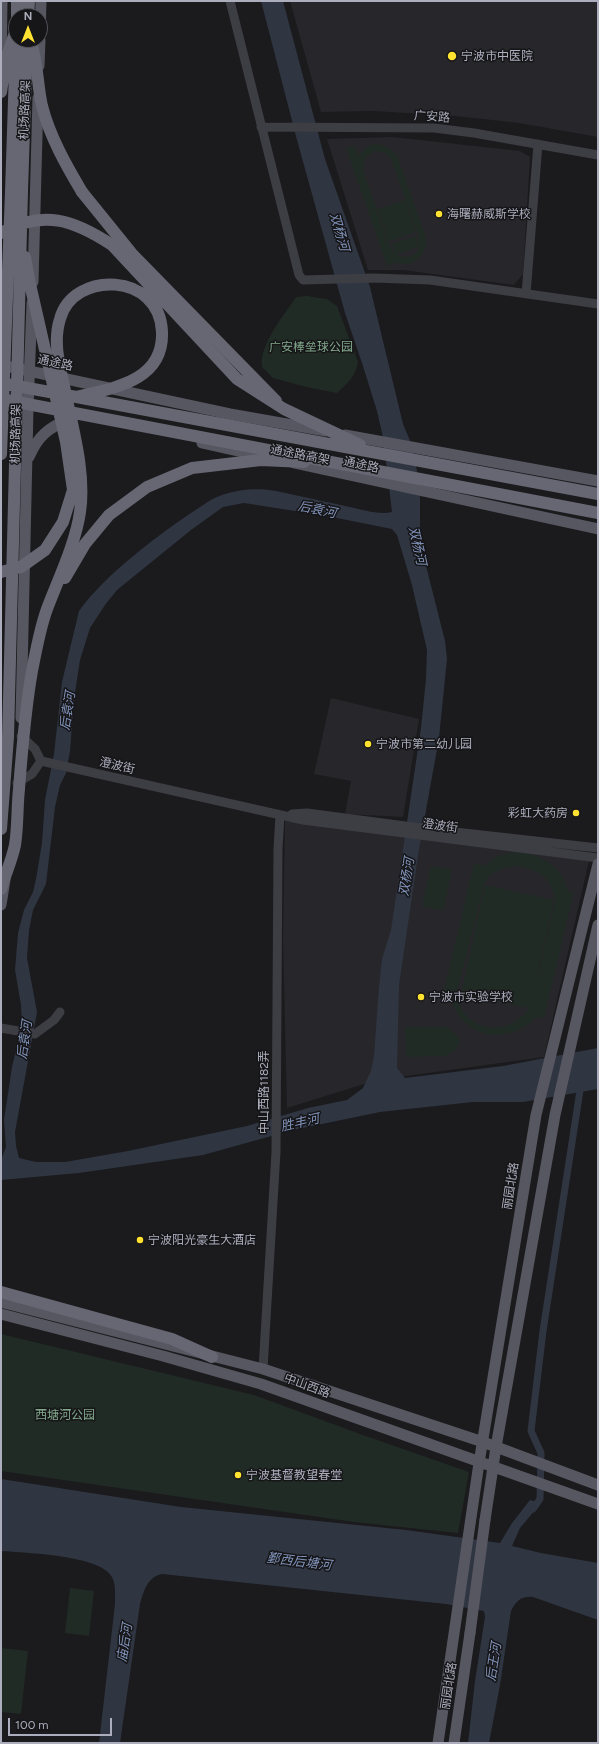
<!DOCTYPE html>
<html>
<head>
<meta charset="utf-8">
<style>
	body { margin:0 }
	#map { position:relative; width:599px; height:1744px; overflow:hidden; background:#1b1a1d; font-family:Figtree,sans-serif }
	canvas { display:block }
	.frame { position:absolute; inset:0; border:2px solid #acaebd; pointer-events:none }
	.north { position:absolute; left:8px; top:8px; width:40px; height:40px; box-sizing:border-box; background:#161518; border:1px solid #52525a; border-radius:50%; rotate:0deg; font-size:11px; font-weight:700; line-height:16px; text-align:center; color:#acaebd }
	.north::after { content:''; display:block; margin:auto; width:14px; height:18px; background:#ffe330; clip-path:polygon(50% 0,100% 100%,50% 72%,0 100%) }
	.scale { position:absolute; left:8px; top:1718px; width:104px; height:18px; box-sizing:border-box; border:2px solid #acaebd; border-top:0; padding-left:5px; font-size:12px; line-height:14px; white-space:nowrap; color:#acaebd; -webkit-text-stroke:3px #161518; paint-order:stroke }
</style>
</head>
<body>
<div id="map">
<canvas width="599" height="1744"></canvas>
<div class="frame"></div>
<div class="north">N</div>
<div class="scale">100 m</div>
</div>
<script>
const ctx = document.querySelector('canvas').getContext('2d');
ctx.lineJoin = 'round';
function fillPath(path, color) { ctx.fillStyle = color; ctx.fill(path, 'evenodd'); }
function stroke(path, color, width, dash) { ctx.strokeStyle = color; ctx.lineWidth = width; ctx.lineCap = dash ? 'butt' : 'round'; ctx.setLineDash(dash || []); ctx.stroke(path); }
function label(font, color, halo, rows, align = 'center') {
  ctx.font = font + ' Figtree,"Noto Sans SC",sans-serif'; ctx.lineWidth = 3; ctx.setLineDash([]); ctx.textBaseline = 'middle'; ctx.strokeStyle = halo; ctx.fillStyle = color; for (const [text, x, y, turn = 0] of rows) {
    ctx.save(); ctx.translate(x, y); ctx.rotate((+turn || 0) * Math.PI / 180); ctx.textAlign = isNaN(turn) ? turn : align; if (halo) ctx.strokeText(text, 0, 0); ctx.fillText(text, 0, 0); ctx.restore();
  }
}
fillPath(new Path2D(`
	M290 1H598V137L519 123 455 116 373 111 321 112Z
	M393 137 520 151 530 157 523 274 514 285 403 270H368L327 139Z
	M331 698 419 719 403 817 345 814 351 781 314 774Z
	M285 821 589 861 544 1057 377 1080 287 1108 283 937Z`), '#27262a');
fillPath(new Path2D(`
	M372 144C383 144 390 147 397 155L425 235C429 248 421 261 408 264 404 265 400 263 396 263 393 263 389 265 387 266L346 148 354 145 359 156 364 149ZM375 151 385 153 391 159 419 238V245L416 236 392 244 395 254 390 247 363 170 365 158ZM419 246C417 257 405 259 396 255Z
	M405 200 416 232 389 241 378 209Z
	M307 296 327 299 337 306 358 362C356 376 347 384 337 393L306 387 273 378 262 367C258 346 285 314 296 297Z
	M514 852C539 853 562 865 568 891L574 892 544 1018 537 1017C504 1048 460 1038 449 993L444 991 474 863 485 866C492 857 503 854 514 852ZM517 866C540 870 552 878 555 902L530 1008 554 900 485 885 461 993 529 1008C513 1034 472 1035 460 1005 458 1001 458 996 457 992L485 882C492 871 504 867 517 866Z
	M431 866 452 870 443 911 422 906Z
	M405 1027H447L458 1036 460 1043 455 1050 448 1054V1056L406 1057Z
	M1 1334 254 1395 363 1435 469 1472 458 1533 354 1522 1 1471Z
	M70 1588 94 1591 89 1636 65 1633Z
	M1 1648 28 1651 21 1714 1 1712Z`), '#212b25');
fillPath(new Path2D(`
	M261 1H283L325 159 370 287 403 424 411 443 417 471 420 499V542L445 641 447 659 439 738 419 849 399 985 397 1068 405 1078 503 1066 598 1048V1089L523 1102H473L380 1112 293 1130 203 1155 79 1173 1 1180V1160L6 1147 4 1120 12 1067 16 1050 19 1044 22 1023 21 1005 15 970 18 933 24 910 33 892 36 879 42 843 45 800 54 754 62 682 79 611C104 576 153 539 188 515 199 508 210 499 222 495 239 489 258 488 276 491 301 496 325 502 350 507 364 510 378 515 392 512L383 437 377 411 363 366 345 313 297 140ZM244 503 327 516 392 529 397 535 412 585 427 650 426 679 421 728 391 930 382 959 379 987 374 1056 371 1071 363 1088 347 1100 308 1108 247 1126 128 1151 65 1162H36L19 1158 16 1146 15 1132 37 1012 27 958 29 930 33 910 46 884 55 807 60 785 66 773 70 751 74 699 80 660 90 628 105 605 117 590 191 530 223 507Z
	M1 1479 181 1507 406 1530 500 1543 512 1523 530 1500 541 1503 520 1528 512 1546 541 1553 598 1563V1620L533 1597C521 1596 516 1601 511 1611L500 1685 489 1743H468L475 1681 485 1617 484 1611 446 1604 162 1574C147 1577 144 1591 140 1604L120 1743H99L115 1604C115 1595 116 1585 112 1577 100 1555 26 1553 1 1551Z`), '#2f3642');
stroke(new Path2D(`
	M533 1509 540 1499 541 1453 531 1431 543 1331 581 1084`), '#2f3642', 7);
stroke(new Path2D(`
	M230 1 299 275 303 280 374 278 430 280 598 304
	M261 127 434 128 474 133 598 155
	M526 294 538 144
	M21 736 35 749 41 761 303 820 598 858
	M17 783 32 774 41 761
	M292 814 307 813 428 829 598 848
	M1 1028 35 1034 54 1020 60 1012
	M263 1369 276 1152 278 849 280 815`), '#3d3d44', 9);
stroke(new Path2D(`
	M40 35 41 1
	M39 66 40 40
	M1 68 2 1
	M33 282 38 98
	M1 365 230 414 326 431
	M345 435 598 481
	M202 443 269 458
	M29 457C38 436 49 427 70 419
	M294 463 598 529
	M21 718 28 409 32 303
	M1 905 5 880
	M1 1302 263 1369 483 1442 598 1485
	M1 1314 163 1356 261 1384 598 1504
	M485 1520 496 1447 555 1115 598 925
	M438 1743 479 1463 536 1115 598 864
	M454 1743 470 1633`), '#575761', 11);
stroke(new Path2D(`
	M17 16V1
	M28 16 29 1
	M1 92 6 59 16 30
	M22 191 27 40
	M11 192 16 40
	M82 192 133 255 276 401
	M1 1292 172 1339 212 1357`), '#666773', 12);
stroke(new Path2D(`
	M470 1633 485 1520`), '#575761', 11);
stroke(new Path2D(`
	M30 40C38 61 37 84 42 106 50 137 66 165 82 192
	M1 233C43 209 74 220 112 245L237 379 284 409 360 445
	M1 383 598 494
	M1 399 598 513
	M1 454 11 192
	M1 572 21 567 45 550 63 522 73 490 66 442 30 284 25 257
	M65 578 85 544 109 515 147 487 192 468 261 460 304 462
	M1 829 8 737 22 191
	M1 889C5 875 12 860 15 845 18 827 17 807 19 789 22 750 25 710 32 671 36 651 40 628 47 609 58 580 76 542 80 512 86 472 72 426 64 386 59 364 53 341 60 319 73 270 160 272 162 332 164 381 114 388 76 397`), '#666773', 12);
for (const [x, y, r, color] of [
	[452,56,5,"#ffe330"],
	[439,214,4,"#ffe330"],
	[368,744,4,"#ffe330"],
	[576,813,4,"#ffe330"],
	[421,997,4,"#ffe330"],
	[140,1240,4,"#ffe330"],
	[238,1475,4,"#ffe330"]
]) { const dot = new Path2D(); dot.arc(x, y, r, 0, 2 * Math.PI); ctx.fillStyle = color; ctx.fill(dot); stroke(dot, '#161518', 1.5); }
label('12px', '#acaebd', '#161518', [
	["宁波市中医院",461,56],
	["海曙赫威斯学校",447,214],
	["宁波市第二幼儿园",376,744],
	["彩虹大药房",568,813,"right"],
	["宁波市实验学校",429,997],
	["宁波阳光豪生大酒店",148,1240],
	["宁波基督教望春堂",246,1475]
], 'left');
label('12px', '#acaebd', '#161518', [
	["机场路高架",25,110,-88],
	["广安路",432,117,4],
	["通途路",55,363,12],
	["机场路高架",16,434,-89],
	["通途路高架",300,455,11],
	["通途路",361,465,12],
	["澄波街",117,766,13],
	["澄波街",440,826,8],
	["中山西路1182弄",264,1092,-90],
	["丽园北路",511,1186,-81],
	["中山西路",307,1386,20],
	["丽园北路",449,1686,-81]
]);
label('12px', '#82a98c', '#161518', [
	["广安棒垒球公园",311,347],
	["西塘河公园",65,1415]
]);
label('italic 13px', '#8194ba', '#161518', [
	["双杨河",339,232,74],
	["后袁河",317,510,12],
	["双杨河",417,546,77],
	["后袁河",68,711,-81],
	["双杨河",407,877,-81],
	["后袁河",25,1040,-82],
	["胜丰河",300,1123,-13],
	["鄞西后塘河",299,1562,7],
	["庙后河",125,1643,-81],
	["后王河",494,1662,-81]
]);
</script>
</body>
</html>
